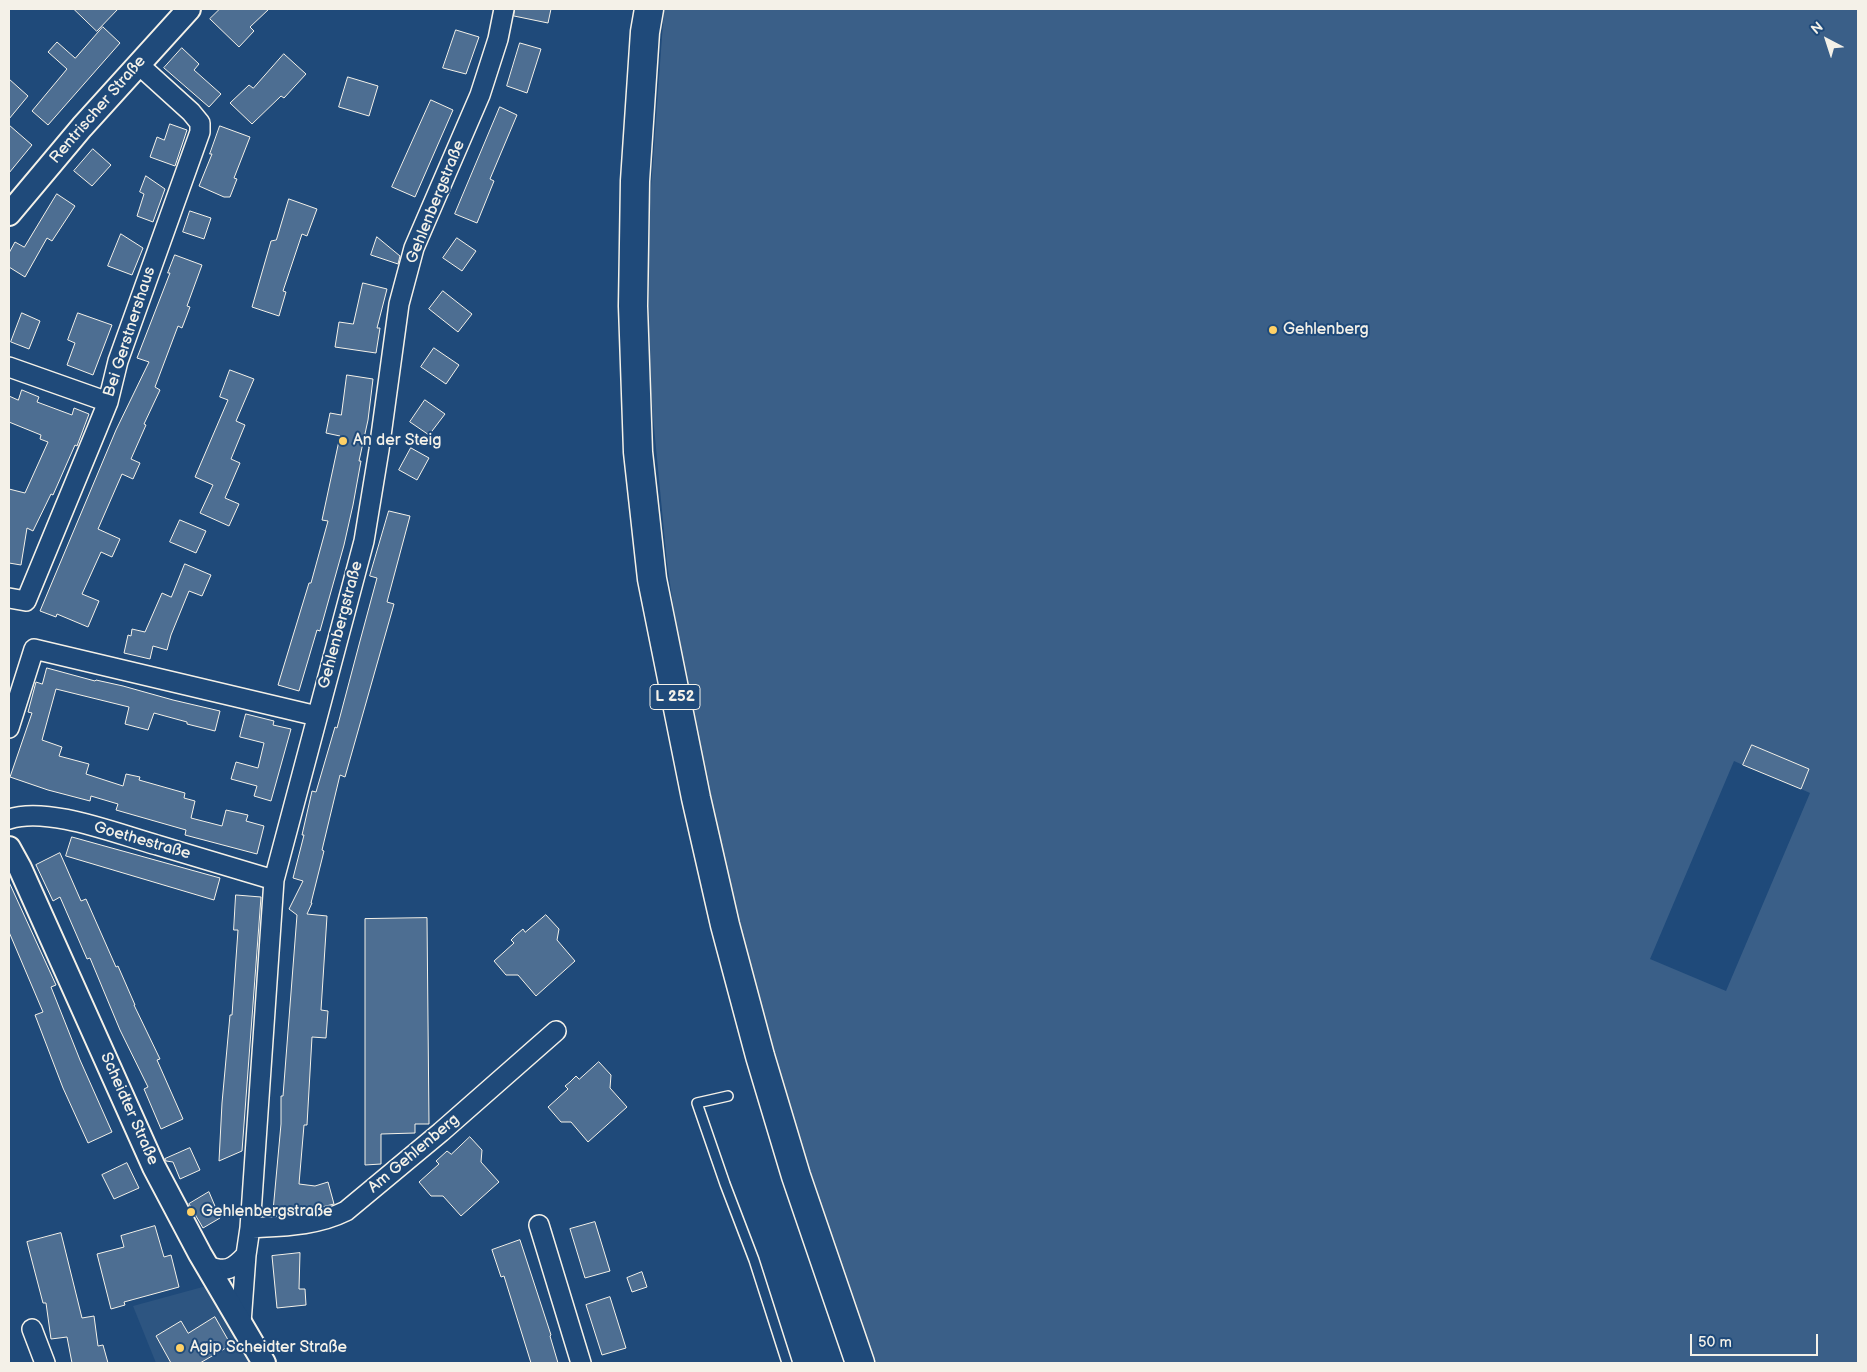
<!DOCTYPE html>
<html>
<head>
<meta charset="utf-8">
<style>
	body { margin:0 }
	#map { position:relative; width:1867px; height:1372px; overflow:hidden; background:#1f4a7a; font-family:"Balsamiq Sans",sans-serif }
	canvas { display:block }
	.frame { position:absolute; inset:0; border:10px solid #f4f1e8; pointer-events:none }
	.north { position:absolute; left:1802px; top:15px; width:50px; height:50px; -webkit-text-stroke:4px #1f4a7a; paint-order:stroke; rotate:320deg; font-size:14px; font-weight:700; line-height:20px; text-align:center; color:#f4f1e8 }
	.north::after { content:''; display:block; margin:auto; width:18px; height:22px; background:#f4f1e8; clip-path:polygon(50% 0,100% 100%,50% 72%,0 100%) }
	.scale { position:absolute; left:1690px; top:1334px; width:128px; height:22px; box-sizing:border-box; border:2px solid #f4f1e8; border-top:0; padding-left:6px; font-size:15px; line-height:18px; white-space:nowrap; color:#f4f1e8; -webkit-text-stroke:4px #1f4a7a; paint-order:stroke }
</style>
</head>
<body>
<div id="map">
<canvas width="1867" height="1372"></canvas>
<div class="frame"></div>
<div class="north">N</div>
<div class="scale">50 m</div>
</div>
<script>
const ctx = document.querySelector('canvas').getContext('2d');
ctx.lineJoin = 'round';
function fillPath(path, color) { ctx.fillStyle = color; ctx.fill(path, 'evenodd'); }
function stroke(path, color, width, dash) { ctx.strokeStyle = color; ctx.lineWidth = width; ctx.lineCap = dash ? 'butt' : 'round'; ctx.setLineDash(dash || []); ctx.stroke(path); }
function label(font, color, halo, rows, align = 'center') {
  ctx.font = font + ' "Balsamiq Sans",sans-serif'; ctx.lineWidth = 4; ctx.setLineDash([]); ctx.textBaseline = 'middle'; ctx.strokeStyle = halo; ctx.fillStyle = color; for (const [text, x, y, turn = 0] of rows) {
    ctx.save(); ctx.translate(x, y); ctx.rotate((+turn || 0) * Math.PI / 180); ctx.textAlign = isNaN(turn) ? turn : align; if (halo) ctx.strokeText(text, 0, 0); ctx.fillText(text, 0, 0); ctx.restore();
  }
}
fillPath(new Path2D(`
	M210 1285 255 1363H156L133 1306Z`), '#2d5581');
fillPath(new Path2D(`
	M664 9H1858V1363H872L783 1094 711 813 684 678 667 563 650 385 648 229ZM1752 745 1809 769 1801 789 1810 793 1726 991 1650 959 1734 761 1743 765Z`), '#3a5f88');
const building = new Path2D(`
	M74 9H118L97 31Z
	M220 9H269L250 27 254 31 239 47 210 19Z
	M515 9H551L548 23 514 16Z
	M103 27 120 43 48 125 32 111 67 69 48 52 57 42 75 58Z
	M456 30 479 37 466 74 443 68Z
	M520 43 541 49 527 93 507 86Z
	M182 48 199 64 194 70 221 94 209 107 164 68Z
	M284 54 306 74 284 98 281 96 252 124 230 103 249 85 253 88Z
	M348 77 378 86 369 116 339 107Z
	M9 79 28 96 9 119Z
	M431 100 453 110 415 197 392 187Z
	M500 107 517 115 490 179 494 181 477 223 455 214Z
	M170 124 187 130 175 166 150 157 157 137 164 140Z
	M9 125 32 145 9 173Z
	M220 126 250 137 234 178 237 179 230 197H224L199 186 212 154H210Z
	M93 149 111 165 92 186 74 171Z
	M146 176 165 189 153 222 137 216 144 194 140 192Z
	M57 194 75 206 52 241 47 238 25 277 9 267V253L15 242 24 247Z
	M289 199 317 209 307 236 302 234 283 291 286 292 279 316 252 307 271 241 276 240Z
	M190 211 211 218 204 239 183 232Z
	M121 234 143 248 132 275 108 266Z
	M377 237 400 256 398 264 371 255Z
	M457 238 476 251 462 271 443 258Z
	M175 255 202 265 187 306 190 307 182 328 178 326 155 387 160 390 144 424 146 425 131 459 140 463 133 479 122 474 98 529 120 539 112 557 101 552 82 594 99 601 88 627 57 614 56 617 40 611 116 430 149 362 137 358 170 273H168Z
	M363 283 387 289 377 328H380L376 353 335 347 339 322 353 324Z
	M443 291 472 314 458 332 429 309Z
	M22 313 40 321 29 349 11 342Z
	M78 313 112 325 93 375 67 365 75 343 68 340Z
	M434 348 459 365 446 384 421 367Z
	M230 370 254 379 236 421 245 425 231 459 240 463 225 498 239 504 229 526 200 513 213 485 195 477 228 400 220 397Z
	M347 375 373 379 368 420 359 461H361L353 505 344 545 320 631 317 630 299 691 278 685 309 583H311L328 521 322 520 340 436 326 433 330 413 341 415Z
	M22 390 39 397 37 402 72 415 74 408 89 414 77 446 75 445 53 495 51 494 33 531 27 528 21 565 9 563V489L25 493 48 442 40 439 41 435 9 422V396L18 400Z
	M425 400 445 414 429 435 410 422Z
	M411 448 429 458 417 480 399 470Z
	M389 511 410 516 387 602 394 604 345 777 340 775 322 850 324 851 311 903H312L307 914 327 916 321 1010 328 1011 326 1038 312 1037 307 1125H304L299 1184 315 1186 328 1182 334 1204 298 1213 273 1211 281 1124V1096H283L297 915 289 909 303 881 293 878 304 835H302L312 791 316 792 335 727 337 728 360 641 377 578 370 576Z
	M180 520 206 531 196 553 170 542Z
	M185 564 211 575 202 596 189 591 171 635 167 650 153 646 150 659 124 653 128 635 131 636 132 629 145 632 162 593 171 597Z
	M47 668 95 681 96 680 123 686 173 700 220 711 215 731 187 724V722L154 713 148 730 125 724 129 707 56 689 42 740 62 747 59 756 89 764 86 774 123 786 126 774 140 777 139 780 185 793 184 798 195 801 191 818 222 826 226 810 248 815 246 821 264 826 257 854 185 835 186 830 116 810 118 804 91 796 90 801 48 790 10 777 32 713 28 712 36 682 42 684Z
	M246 714 274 721 273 725 291 729 271 801 254 796 257 786 231 779 236 762 258 768 264 743 240 737Z
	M1752 745 1809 769 1801 789 1743 765Z
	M72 837 220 878 214 900 66 856Z
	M60 853 81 901 86 899 116 967 118 966 135 1005H134L160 1059 157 1060 183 1119 161 1129 144 1089 148 1087 120 1030 90 958 87 959 60 897 53 901 36 865Z
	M9 882 56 985 51 987 80 1060 112 1132 88 1143 63 1088 35 1015 43 1012 9 932Z
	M236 895 261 897 242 1151 219 1161 222 1103 230 1015H232L238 930H234Z
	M546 915 559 929 557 940 575 961 536 996 518 975H506L494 961 514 943 511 940 516 935 523 929 525 932Z
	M427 918 429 1124H415V1133L381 1134V1164L365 1165V919Z
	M599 1062 611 1075 610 1088 627 1107 588 1142 571 1122H561L548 1107 568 1089 565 1086 570 1082 576 1076 579 1079Z
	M470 1137 482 1150 481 1162 499 1182 461 1216 443 1196H431L419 1182 439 1164 436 1161 447 1151 451 1154Z
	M190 1148 200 1170 180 1179 173 1162 166 1161 165 1159Z
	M127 1163 139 1188 114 1199 102 1175Z
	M209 1192 220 1218 203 1228 189 1204Z
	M595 1222 610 1271 585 1278 570 1229Z
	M155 1226 164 1257 171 1255 179 1287 124 1302 125 1305 111 1309 97 1254 124 1247 121 1236Z
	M61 1233 82 1318 94 1316 98 1346 103 1345 108 1363H72L67 1337 51 1339 46 1303H43L27 1242Z
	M520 1240 551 1335 550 1336 558 1363H531L504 1276 501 1277 492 1250Z
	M300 1253 299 1289H305L306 1305 277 1308 272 1256Z
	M642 1272 647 1287 632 1292 627 1278Z
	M610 1297 626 1348 602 1355 586 1305Z
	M215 1317 231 1345 200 1363H171L156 1336 181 1321 188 1333Z`);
fillPath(building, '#4d6e92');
stroke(building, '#f4f1e8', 1);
const service = new Path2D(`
	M728 1096 697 1103 725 1184 754 1260 787 1363`);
const minor = new Path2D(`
	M9 367 108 402
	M9 598 26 601 97 429 108 402 118 361 200 132V123L191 112 138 64
	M9 728 34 649 317 716
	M9 819C48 806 117 834 157 845 196 857 235 868 274 880
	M539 1225 581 1363
	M250 1228C283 1226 316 1226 346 1211L441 1132 556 1031
	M208 1266C226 1273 233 1269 246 1255
	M241 1323 246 1255 250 1228 274 880 364 541 379 450 399 304 414 248 480 95 498 39 504 9
	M32 1329 45 1363`);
const tertiary = new Path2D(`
	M9 214 82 127 189 9
	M9 848 20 868 154 1167 200 1254 264 1363`);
const trunk = new Path2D(`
	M649 9 645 32 635 181 633 306 638 452 652 579 696 798 725 925 760 1056 796 1176 860 1363`);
stroke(service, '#f4f1e8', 12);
stroke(minor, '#f4f1e8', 22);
stroke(tertiary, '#f4f1e8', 26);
stroke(trunk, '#f4f1e8', 31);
stroke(service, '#1f4a7a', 9);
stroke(minor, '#1f4a7a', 19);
stroke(tertiary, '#1f4a7a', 22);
stroke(trunk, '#1f4a7a', 28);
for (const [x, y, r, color] of [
	[1273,330,5,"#ffd166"],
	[343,441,5,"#ffd166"],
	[191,1212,5,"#ffd166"],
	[180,1348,5,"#ffd166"]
]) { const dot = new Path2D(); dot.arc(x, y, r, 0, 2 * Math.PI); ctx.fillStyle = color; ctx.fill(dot); stroke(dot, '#1f4a7a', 2); }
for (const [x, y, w] of [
	[675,697,50]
]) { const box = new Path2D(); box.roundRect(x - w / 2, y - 12.5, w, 25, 4); ctx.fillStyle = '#1f4a7a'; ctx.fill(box); stroke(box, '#f4f1e8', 1); }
label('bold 15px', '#f4f1e8', null, [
	["L 252",675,697]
]);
label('16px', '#f4f1e8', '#1f4a7a', [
	["Rentrischer Straße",98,110,-49],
	["Gehlenbergstraße",436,202,-68],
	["Bei Gerstnershaus",130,332,-72],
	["Gehlenbergstraße",341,625,-75],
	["Goethestraße",142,841,16],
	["Scheidter Straße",129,1109,66],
	["Am Gehlenberg",414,1154,-40]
]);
label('16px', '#f4f1e8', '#1f4a7a', [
	["Gehlenberg",1283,330],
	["An der Steig",353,441],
	["Gehlenbergstraße",201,1212],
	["Agip Scheidter Straße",190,1348]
], 'left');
</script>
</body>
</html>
